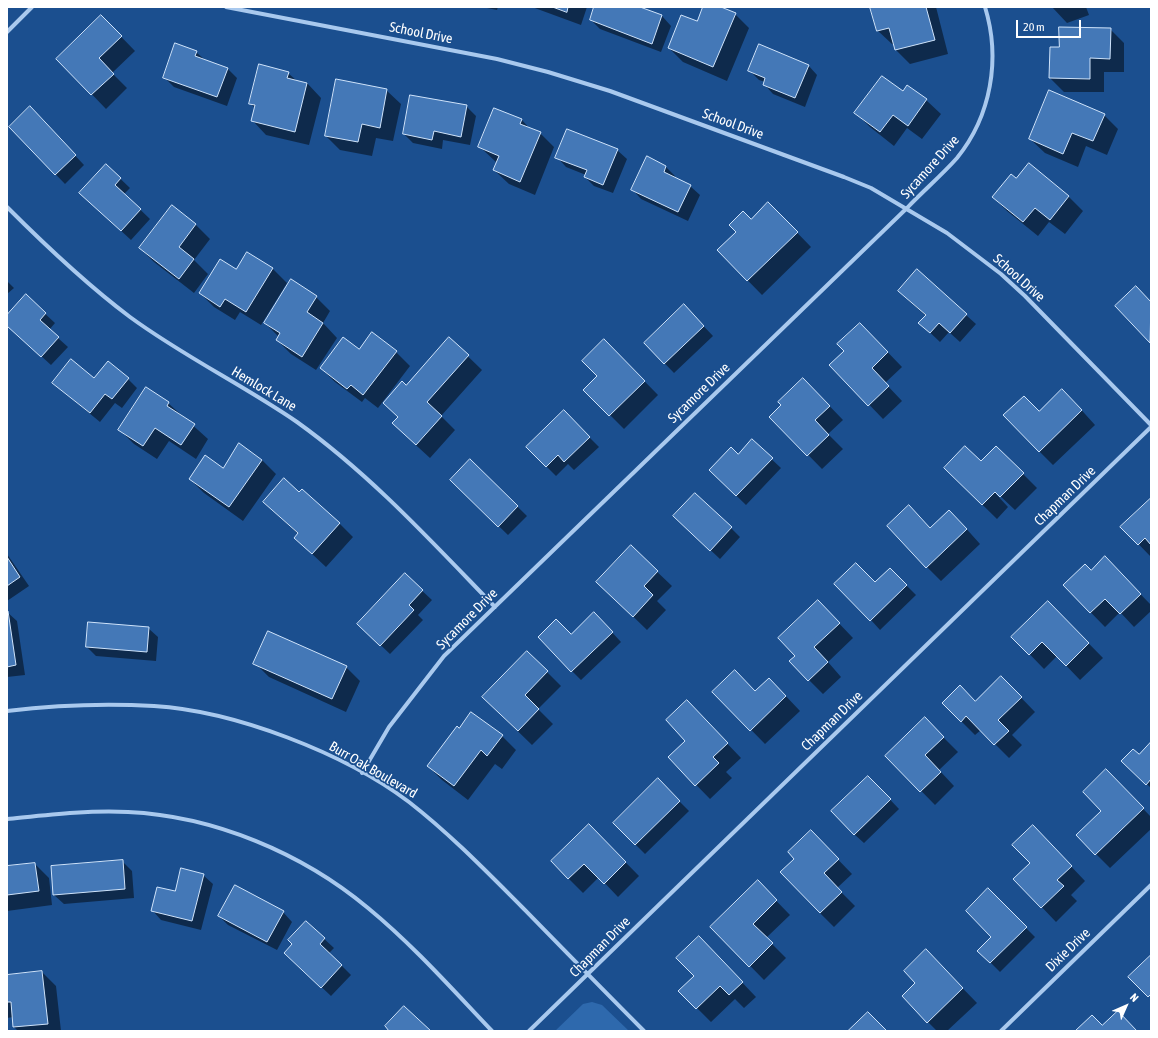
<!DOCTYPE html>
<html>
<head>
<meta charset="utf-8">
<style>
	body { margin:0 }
	#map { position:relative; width:1158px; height:1038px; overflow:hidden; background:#1b4f8f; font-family:"Asap Condensed",sans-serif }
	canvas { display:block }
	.frame { position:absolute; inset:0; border:8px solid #fff; pointer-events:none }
	.north { position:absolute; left:1106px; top:986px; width:40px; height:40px; -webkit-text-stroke:3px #1b4f8f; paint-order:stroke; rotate:45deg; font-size:11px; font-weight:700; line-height:16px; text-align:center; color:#fff }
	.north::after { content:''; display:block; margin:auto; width:14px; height:18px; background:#fff; clip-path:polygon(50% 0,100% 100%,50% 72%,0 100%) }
	.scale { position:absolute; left:1016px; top:20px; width:65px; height:18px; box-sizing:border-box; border:2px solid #fff; border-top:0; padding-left:5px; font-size:12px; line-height:14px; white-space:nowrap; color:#fff; -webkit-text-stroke:3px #1b4f8f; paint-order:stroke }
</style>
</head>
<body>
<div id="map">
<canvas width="1158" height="1038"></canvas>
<div class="frame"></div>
<div class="north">N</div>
<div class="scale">20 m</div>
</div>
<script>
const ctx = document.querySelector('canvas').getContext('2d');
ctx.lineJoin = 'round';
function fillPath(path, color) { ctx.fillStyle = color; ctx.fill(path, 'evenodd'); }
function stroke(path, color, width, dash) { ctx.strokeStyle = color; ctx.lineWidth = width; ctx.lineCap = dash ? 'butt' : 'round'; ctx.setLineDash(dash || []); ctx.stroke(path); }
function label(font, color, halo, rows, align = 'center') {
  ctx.font = font + ' "Asap Condensed",sans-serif'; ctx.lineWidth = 3.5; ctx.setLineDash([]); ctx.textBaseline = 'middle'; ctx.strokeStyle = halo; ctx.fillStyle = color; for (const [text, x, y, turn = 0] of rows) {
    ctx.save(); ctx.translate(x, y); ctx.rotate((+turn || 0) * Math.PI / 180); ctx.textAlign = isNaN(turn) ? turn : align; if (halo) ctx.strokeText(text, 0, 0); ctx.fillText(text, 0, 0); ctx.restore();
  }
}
fillPath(new Path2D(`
	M592 1002 602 1005 629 1031H555L583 1004Z`), '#2e69ad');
fillPath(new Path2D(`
	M482 7H498L497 10Z
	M532 7H587L581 25Z
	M595 7H638L662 16 671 26 661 52 600 29 591 20Z
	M704 7H719L735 14 749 28 727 81 683 62 669 48 698 23Z
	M871 7H936L948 54 910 64 896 50 894 44H892L877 30Z
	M1052 7H1086L1089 15 1067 23Z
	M101 16 135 51 112 73 127 88 106 109 58 59Z
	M1110 29 1124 43V72H1104V92H1064L1050 78 1060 48Z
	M196 52 205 60 227 68 237 78 227 106 174 87 164 77Z
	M808 65 817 75 805 107 773 94 764 84 765 82 759 80 749 70Z
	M288 73 297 81 307 83 321 98 309 145 266 135 252 120 255 108 250 103Z
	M908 87 926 100 941 114 922 139 907 128 894 146 870 127 856 113 903 93Z
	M386 90 401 104 393 141 376 138 372 156 340 150 326 136Z
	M466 106 476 116 470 145 443 140 442 149 413 143 404 134Z
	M495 109 522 120 530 129 540 133 554 147 535 195 509 184 494 170 497 163 480 147Z
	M1104 115 1118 129 1107 155 1086 146 1078 167 1045 153 1030 139Z
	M39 117 84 165 65 184 10 127Z
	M617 150 627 159 613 193 594 186 585 177 586 175 566 167 557 157Z
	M647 158 666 167 675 176 674 178 690 186 700 195 688 221 641 199 632 189Z
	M1029 164 1069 197 1083 211 1065 234 1049 222 1038 236 1007 211 993 197 1016 180Z
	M106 165 130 188 124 194 150 219 131 240 80 193Z
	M172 207 196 225 210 239 194 260 208 274 194 293 154 262 140 248Z
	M782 217 811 247 762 295 718 250 751 220Z
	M247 254 273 269 287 283 261 325 240 312 235 320 214 307 200 293 237 271Z
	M917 271 976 324 960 342 949 332 940 342 920 323 926 316 908 300Z
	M7 281 14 288 7 294Z
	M26 296 55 323 49 330 68 347 51 365 7 325V316Z
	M316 297 330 311 323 323 337 338 316 370 291 354 277 340 279 337 265 323Z
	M1150 302 1151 303V342L1117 306Z
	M693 315 713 336 674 373 645 343Z
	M449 338 482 370 441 416 455 430 430 458 407 437 399 417 406 387Z
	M874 338 902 367 885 383 902 401 883 419 831 365Z
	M604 340 658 395 624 429 585 390 598 376Z
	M359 351 396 352 410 366 378 408 365 398 362 402 335 382 321 368Z
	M94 379H128L137 388 122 408 115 403 100 422 53 383Z
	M817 393 843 420 828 434 843 449 822 469 771 417Z
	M168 403 208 439 196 459 169 441 157 459 134 444 120 430Z
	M1076 404 1095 425 1053 465 1039 451Z
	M564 412 599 447 574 470 568 464 556 476 527 447Z
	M752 441 781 468 746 505 710 470 738 455Z
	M996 447 1037 488 1015 510 997 493 996 494 1008 507 997 519 945 468 981 462Z
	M262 460 276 474 243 521 204 493 190 479 223 469Z
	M470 460 527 516 508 535 451 480Z
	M299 494 339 523 353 537 326 567 295 538 298 534 264 502Z
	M1151 499V557L1122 527Z
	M684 525 731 528 740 537 720 559Z
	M963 525 980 544 941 581 927 567 930 529Z
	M631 547 672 586 657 601 666 610 647 630 612 596Z
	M7 554 29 586 7 601Z
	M890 569 916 595 880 630 871 620 875 583Z
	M1091 571 1119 572 1151 605V611L1134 627 1120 612 1105 627 1064 585Z
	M405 575 432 600 418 615 423 620 390 654 368 633Z
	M1048 602 1103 658 1080 680 1057 656 1044 669 1013 637Z
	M7 612 17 621 25 675 7 677Z
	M594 613 621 642 581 680 572 671 571 635Z
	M832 616 853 638 828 662 841 677 823 694 809 680 796 656Z
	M148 628 158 637 156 661 96 656 87 647Z
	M527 652 561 686 538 709 553 724 532 745 497 711Z
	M255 663 346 667 360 681 346 712 269 677Z
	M1001 677 1035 712 1012 735 1022 745 1009 758 981 730 975 735 943 703 975 702Z
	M714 692 783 693 800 711 765 744Z
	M471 713 502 736 516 750 502 769 495 764 468 800 442 780 428 766Z
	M701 716 741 758 726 772 732 778 710 799 669 757 686 741Z
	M925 719 958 752 939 770 954 786 935 805 887 756Z
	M1151 743V788L1123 761 1139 756Z
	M1106 770 1151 817V829L1110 868 1077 835 1102 811Z
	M658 780 689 811 645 854 614 823Z
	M877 786 899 809 864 843 854 834Z
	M589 825 639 876 618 897 599 877 583 893 552 862Z
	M1047 841 1085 881 1071 895 1077 901 1056 922 1015 879 1031 863Z
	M825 846 852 874 837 888 855 906 834 927 820 913 795 859Z
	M122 861 132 871 134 898 64 904 54 895Z
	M35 864 49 878 52 905 7 911V867Z
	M203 875 213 884 201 930 161 920 152 910Z
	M758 882 790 915 766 938 786 958 764 980 712 927Z
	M988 890 1035 937 1000 972 979 951 993 937Z
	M283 912 292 922 277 950 228 925 219 916Z
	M306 922 334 948 329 953 351 975 331 996 295 962 293 944Z
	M713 952 756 997 744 1008 735 999 711 1022 697 1008 695 976Z
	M940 965 977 1003 947 1031H937L928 1022Z
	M42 972 56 986 61 1031H18L14 1027 13 1017 7 1018V976Z`), '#0007');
const building = new Path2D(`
	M553 7H568L567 12Z
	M594 7H640L662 15 652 44 590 20Z
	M703 7H721L736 13 713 67 668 48 681 15 697 21Z
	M870 7H926L935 40 895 50 889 28 877 31Z
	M101 15 122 36 99 58 114 74 91 95 56 59Z
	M1059 27 1111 28 1110 59 1090 58V79L1049 78 1050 47H1059Z
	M175 43 197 51 195 56 228 68 217 97 163 78Z
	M759 44 809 65 795 98 763 85 765 78 748 71Z
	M259 64 289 72 287 78 307 83 295 132 251 121 255 105 249 104Z
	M882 76 903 91 907 85 927 99 908 126 893 115 880 132 854 113Z
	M336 79 387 89 380 128 362 124 358 142 325 136Z
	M1049 90 1105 114 1093 141 1072 133 1063 154 1029 139Z
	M410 95 467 105 461 137 434 131 432 140 403 134Z
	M30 106 76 155 55 175 9 127Z
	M494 108 522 119 520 124 541 132 520 182 493 170 499 156 478 147Z
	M567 129 618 149 603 185 584 177 587 170 555 158Z
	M647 156 666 166 664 172 691 185 678 212 631 190Z
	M1029 163 1069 196 1050 220 1035 208 1023 222 992 197 1011 174 1016 178Z
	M106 164 121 178 115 185 141 209 121 231 79 193Z
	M768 202 798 232 747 281 717 250 736 232 729 225 743 211 751 219Z
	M172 205 196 224 179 247 194 259 179 279 139 248Z
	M247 252 273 268 246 312 225 299 220 307 199 293 220 259 236 269Z
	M917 269 967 314 950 333 939 323 930 333 918 323 926 315 898 291Z
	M291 279 317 296 307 312 323 323 302 357 276 340 280 333 264 323Z
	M1136 286 1151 302 1150 343 1115 306Z
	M26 294 46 313 40 320 59 337 41 357 7 326V315Z
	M684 304 704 326 664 364 644 343Z
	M860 323 888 352 872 368 889 386 868 406 829 365 844 351 837 344Z
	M372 332 397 351 363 395 351 385 347 389 320 368 343 337 359 349Z
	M449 337 469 355 427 402 442 416 416 445 392 423 398 417 383 403 402 381 406 385Z
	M604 339 645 381 609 416 583 390 597 376 582 361Z
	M71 359 94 378 108 361 129 378 112 399 105 394 90 413 52 383Z
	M803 378 830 406 815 420 829 435 807 456 769 417 781 405 778 402Z
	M146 387 169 402 167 406 195 424 181 445 155 428 143 446 118 430Z
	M1062 389 1082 410 1039 452 1003 415 1024 396 1039 411Z
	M564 410 590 437 564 462 558 455 546 467 526 447Z
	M752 439 773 458 736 496 709 470 731 447 738 454Z
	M239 443 262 460 229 507 189 479 205 455 223 468Z
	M965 446 981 461 996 446 1024 473 1000 497 995 492 982 505 944 468Z
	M470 459 518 506 498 527 450 480Z
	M284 478 299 492 302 489 340 523 312 554 294 538 298 533 263 502Z
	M695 493 732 527 710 551 673 516Z
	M1151 498V545L1145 538 1138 545 1120 527Z
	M909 505 930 528 949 510 967 529 926 568 887 526Z
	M631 545 658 571 644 586 653 595 633 617 596 582Z
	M1105 556 1141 594 1120 614 1105 599 1090 613 1063 585 1085 564 1091 570Z
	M7 557 20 577 7 586Z
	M856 563 875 582 890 568 907 585 870 621 834 584Z
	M405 573 423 590 409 605 414 610 380 646 357 624Z
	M818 600 840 623 814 647 828 662 808 681 789 661 795 656 778 638Z
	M1048 601 1089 643 1066 666 1042 642 1029 655 1011 637Z
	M7 611H8L16 665 7 667Z
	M594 612 613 632 571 672 538 637 556 619 571 634Z
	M88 622 149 627 147 652 86 647Z
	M268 631 347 666 332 699 253 664Z
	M527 651 548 671 525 695 539 709 518 731 482 697Z
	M735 670 755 691 769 678 786 696 750 731 712 692Z
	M1001 676 1022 697 998 720 1009 731 994 745 966 716 961 722 942 703 960 685 975 701Z
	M687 700 728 743 713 757 719 763 695 786 668 757 685 741 666 720Z
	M471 712 503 735 487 756 481 750 454 786 427 766 457 726 459 728Z
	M925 717 944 737 925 755 941 772 920 792 885 756Z
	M1151 742V779L1146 785 1121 761 1133 749 1139 754Z
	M1106 769 1144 808 1095 855 1076 835 1101 811 1083 792Z
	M868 776 891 799 854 835 831 811Z
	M658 778 680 801 635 845 613 823Z
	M589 824 626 862 604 884 584 864 568 879 551 861Z
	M1033 825 1072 866 1057 880 1064 886 1041 908 1013 879 1030 863 1012 845Z
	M811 830 839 859 824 873 842 892 820 913 780 872 794 859 788 852Z
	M123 860 125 889 53 895 51 866Z
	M35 863 39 891 7 895V866Z
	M181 868 204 874 192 921 151 911 157 887 175 891Z
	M758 880 777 900 753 924 773 943 749 967 710 927Z
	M235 885 284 911 267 942 218 916Z
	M988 888 1027 927 990 963 977 951 991 937 966 911Z
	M306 921 325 938 320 944 342 965 321 988 284 953 292 944 288 940Z
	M699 936 743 982 729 995 720 986 696 1009 678 991 694 976 676 958Z
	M926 949 963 988 927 1023 902 996 915 983 904 971Z
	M1151 955V994L1148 997 1128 977Z
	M42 971 48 1024 13 1027 11 1002H7V975Z
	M404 1006 431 1031H389L385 1026Z
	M1118 1011 1137 1031H1075L1092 1015 1102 1025Z
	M868 1012 887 1031H848Z`);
fillPath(building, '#4478b7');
stroke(building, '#cfe3fa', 1);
stroke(new Path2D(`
	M226 7 497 59 548 72 610 91 844 177 871 188 947 233 1001 274 1025 296 1151 425
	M7 32 32 7
	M7 207C46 246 86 284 130 317 183 356 243 385 297 422 371 475 432 542 495 607
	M7 711C56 705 105 703 154 706 235 711 344 753 409 802 450 834 485 870 522 907 563 949 603 990 644 1031
	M362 773 389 727 444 656 907 208C923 191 942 175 957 158 991 116 1001 59 985 7
	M7 819C47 815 87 810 128 812 214 816 302 853 368 908 413 945 452 989 492 1031
	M529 1031 1151 427
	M1001 1031 1151 885`), '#a9c9ee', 4);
label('14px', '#fff', '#1b4f8f', [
	["School Drive",421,33,11],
	["School Drive",733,124,20],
	["Sycamore Drive",930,167,-48],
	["School Drive",1019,278,42],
	["Hemlock Lane",264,389,31],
	["Sycamore Drive",699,393,-44],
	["Chapman Drive",1065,496,-44],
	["Sycamore Drive",467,619,-45],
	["Chapman Drive",832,721,-44],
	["Burr Oak Boulevard",373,770,30],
	["Chapman Drive",600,947,-45],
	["Dixie Drive",1068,950,-44]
]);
</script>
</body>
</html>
